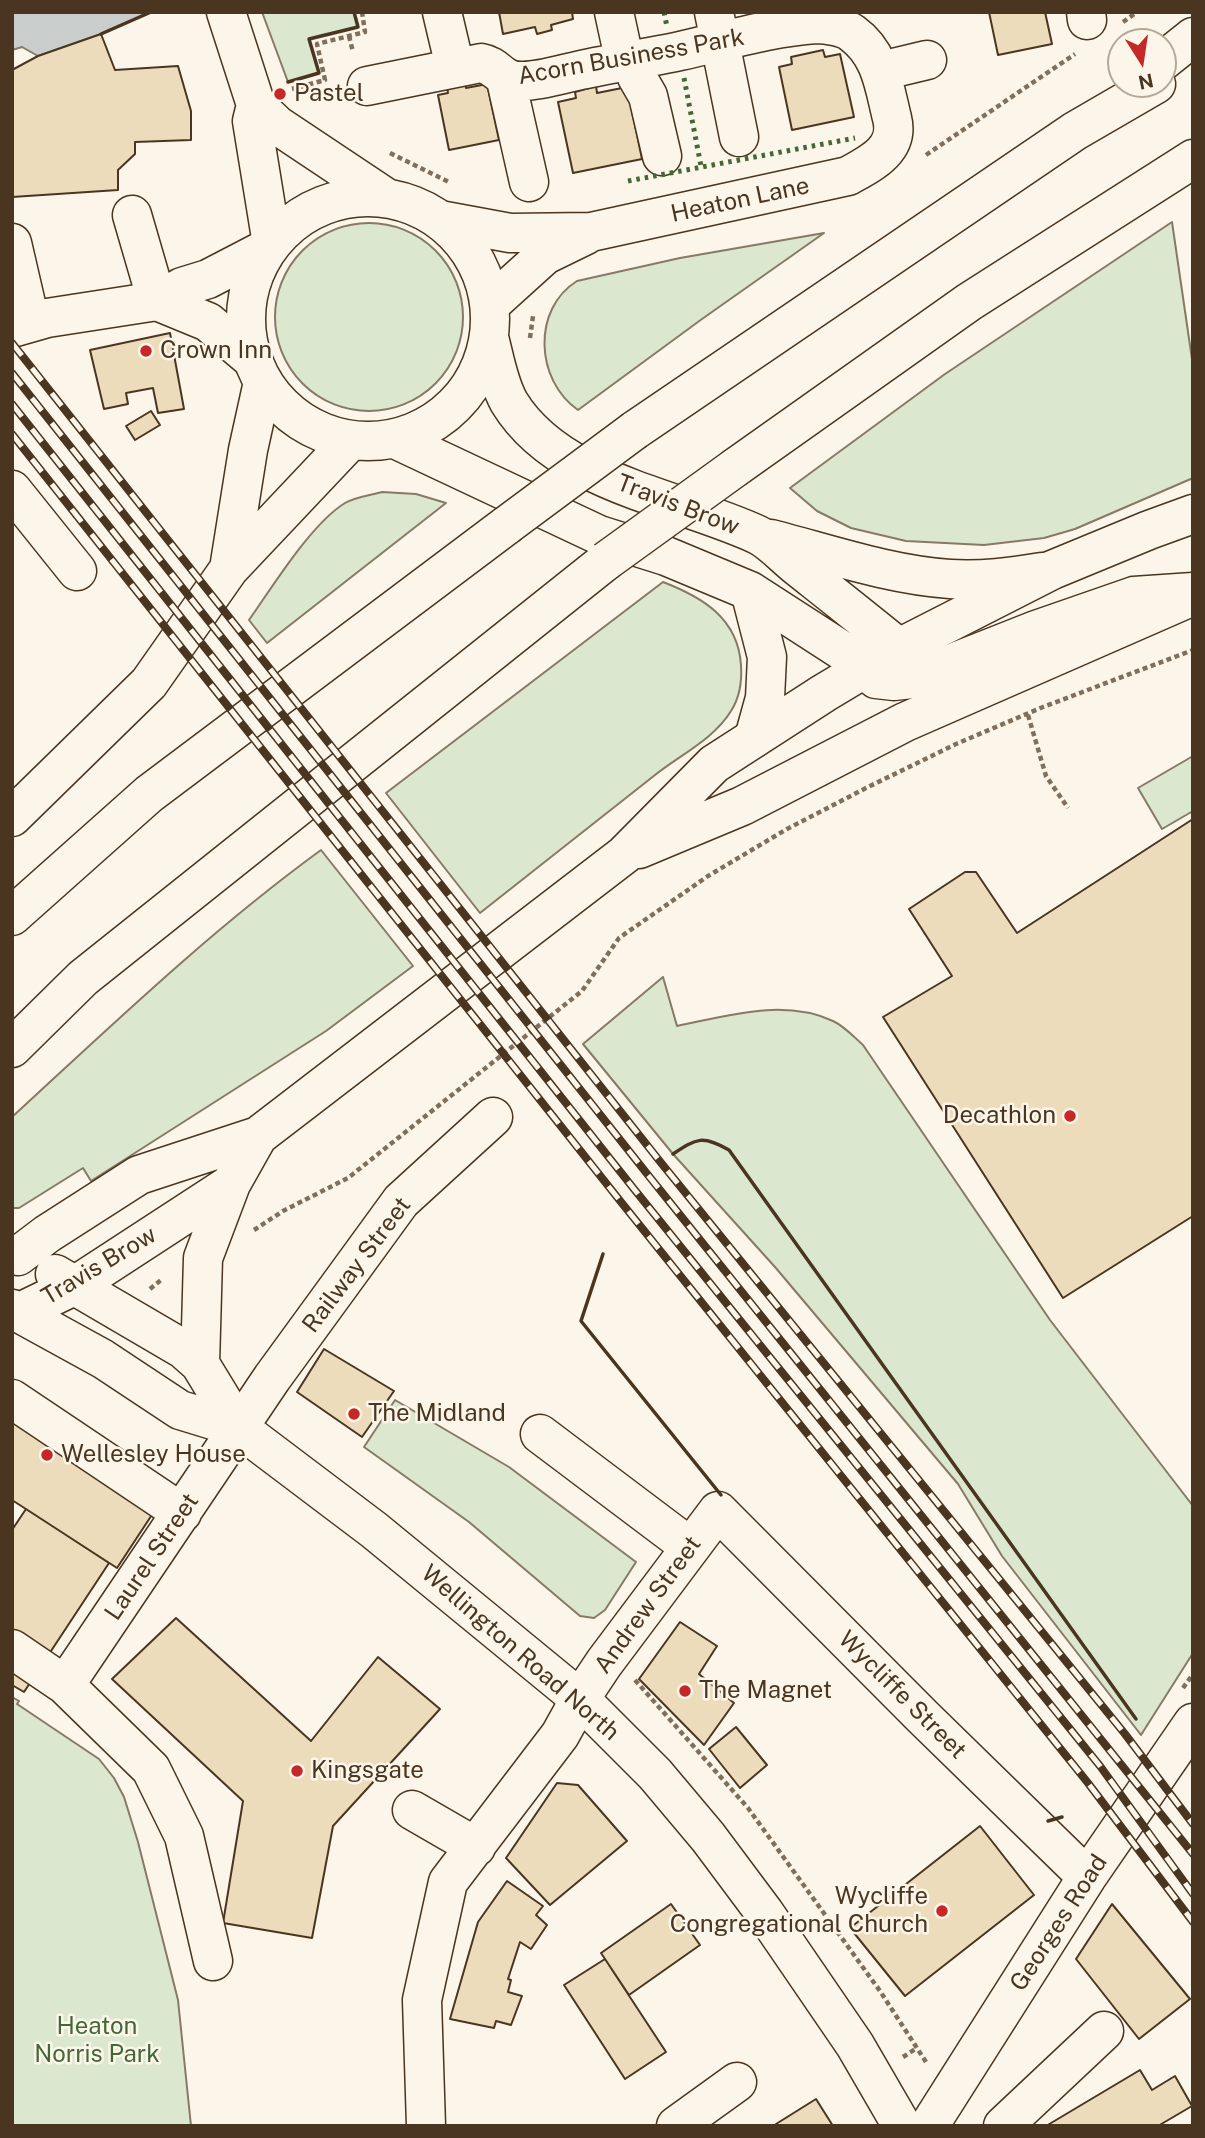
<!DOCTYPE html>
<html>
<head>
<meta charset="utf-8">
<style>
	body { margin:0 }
	#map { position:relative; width:1205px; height:2138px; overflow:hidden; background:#fbf6e9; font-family:"Public Sans",sans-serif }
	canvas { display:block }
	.frame { position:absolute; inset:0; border:14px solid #4a3520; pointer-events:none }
	.north { position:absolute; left:1107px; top:28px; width:70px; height:70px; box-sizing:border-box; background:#fbf6e9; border:2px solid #b4a999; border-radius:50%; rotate:168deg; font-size:19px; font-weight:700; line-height:28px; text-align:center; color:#4a3520 }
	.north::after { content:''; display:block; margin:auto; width:24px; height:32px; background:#c62828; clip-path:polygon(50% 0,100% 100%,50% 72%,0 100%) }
</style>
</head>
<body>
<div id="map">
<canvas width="1205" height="2138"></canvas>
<div class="frame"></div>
<div class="north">N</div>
</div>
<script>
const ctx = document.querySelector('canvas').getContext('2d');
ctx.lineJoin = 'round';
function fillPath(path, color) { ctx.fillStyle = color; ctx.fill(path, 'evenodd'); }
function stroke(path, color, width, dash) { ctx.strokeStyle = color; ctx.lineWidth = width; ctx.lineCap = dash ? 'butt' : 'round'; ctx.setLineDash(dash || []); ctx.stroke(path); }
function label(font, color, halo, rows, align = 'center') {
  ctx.font = font + ' "Public Sans",sans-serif'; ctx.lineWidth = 5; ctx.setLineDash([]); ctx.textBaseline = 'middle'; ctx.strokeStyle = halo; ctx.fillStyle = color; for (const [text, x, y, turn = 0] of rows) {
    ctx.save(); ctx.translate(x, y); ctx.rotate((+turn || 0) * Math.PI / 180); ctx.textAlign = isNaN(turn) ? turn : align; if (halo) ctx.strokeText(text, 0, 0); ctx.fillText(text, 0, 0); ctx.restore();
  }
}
const green = new Path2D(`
	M262 12H354L358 27 309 39 319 73 288 82Z
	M1172 222 1193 366V478L1075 529 1044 538 984 545 906 541 851 528 817 511 790 488 945 374Z
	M275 317a94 94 0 1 1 188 0a94 94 0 1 1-188 0Z
	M824 233 702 319 578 410C535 380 532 309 577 281L680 258Z
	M382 492 416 494 446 503 267 643 249 620C273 586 311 524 345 503 355 497 371 495 382 492Z
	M663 582C702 597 738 618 741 665 742 680 740 697 731 711 714 739 680 755 655 775 596 821 538 867 480 913L386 793Z
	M1193 756V811L1162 829 1138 788Z
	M321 850 413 966 326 1031 91 1181 83 1168 19 1208H12V1117C113 1024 210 931 321 850Z
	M663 977 677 1026C727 1016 783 998 833 1021 844 1026 854 1037 863 1045L1050 1320 1193 1506V1653L1141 1735 1002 1556 958 1484 775 1267 673 1154 583 1044Z
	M395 1400 509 1467 636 1562 605 1610 594 1618 580 1616 469 1522 364 1447Z
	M12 1697 19 1701 17 1704 99 1759 114 1778 124 1797 138 1842 178 2000 191 2126H12Z`);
fillPath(green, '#dce7d0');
stroke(green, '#887966', 2);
const water = new Path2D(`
	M12 12H151L101 34 38 56 22 47 12 50Z`);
fillPath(water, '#c9cecd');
stroke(water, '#887966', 2);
const building = new Path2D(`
	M499 12H572L573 19 551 25 552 30 537 34 535 27 503 34Z
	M989 12H1045L1052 44 998 55Z
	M101 34 115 70 178 66 191 111V140L135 142V154L118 170V190L12 197V70L38 56Z
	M823 50 825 57 840 54 854 117 792 130 779 67 792 64 791 57Z
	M465 84 466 88 487 84 499 140 449 150 438 95 448 93 447 87Z
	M596 86 597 93 627 87 642 159 573 173 558 102 576 98 575 92Z
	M170 333 184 409 158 413 153 388 126 393 128 404 104 409 90 350Z
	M151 411 160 425 135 440 126 426Z
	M1193 819V1216L1063 1298 883 1017 952 976 909 909 965 872H976L1017 933Z
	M324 1349 394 1391 362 1437 297 1392Z
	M12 1409 159 1504 117 1568 12 1500Z
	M26 1509 109 1563 24 1692 12 1685V1530Z
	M176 1618 311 1741 378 1657 440 1709 333 1826 312 1938 223 1923 243 1801 112 1679Z
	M680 1622 717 1646 699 1674 734 1703 704 1745 639 1679Z
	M736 1727 767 1765 740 1788 709 1749Z
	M557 1783 578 1785 627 1841 550 1905 506 1858Z
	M980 1826 1034 1895 905 1996 850 1928Z
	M507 1881 543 1906 536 1915 547 1925 531 1949 520 1942 508 1979 511 1980 508 1992 522 1996 511 2025 496 2021 494 2028 450 2019 478 1922Z
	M671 1904 700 1945 629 1995 601 1953Z
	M1112 1904 1190 1999 1139 2039 1076 1959Z
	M605 1959 666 2052 625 2079 564 1985Z
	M1140 2070 1152 2090 1175 2076 1192 2106 1158 2126H1046Z
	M816 2099 833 2126H777L776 2124Z`);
fillPath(building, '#ecdcbc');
stroke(building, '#4a3520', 2);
const minor = new Path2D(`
	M442 12 455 67
	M614 12 625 63
	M714 12 739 137
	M1086 12 1087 20
	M633 62 637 77 648 96 662 156
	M881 71 927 60
	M506 80 529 182
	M367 86 481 63C499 66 500 82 523 81 541 81 562 74 581 70 614 63 647 58 680 51 725 41 771 27 816 24 827 24 844 27 852 33 881 54 884 86 892 118 900 149 872 163 848 176L591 232 510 233 445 221
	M132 215 157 301
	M12 243 30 321
	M493 302 545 255 586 235
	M12 490 77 571
	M12 1399 182 1513
	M540 1434 690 1547
	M12 1649 65 1685 151 1769 184 1836 213 1961
	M65 1685 272 1378 401 1201 493 1117
	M412 1810 476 1847
	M426 2126 422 2000 448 1882 560 1735 580 1699 604 1663 718 1511 922 1716 1087 1877
	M676 2126 737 2082
	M929 2126 1087 1877 1193 1723
	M1003 2126 1104 2031`);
const major = new Path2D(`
	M226 12 256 105 277 125 385 197
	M256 105 252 121 271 238
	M246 319a122 122 0 1 1 244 0a122 122 0 1 1-244 0Z
	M157 301 208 322 252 359
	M12 328 47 318 157 301 182 287 208 279 260 252
	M490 341C495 361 499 384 509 402 558 483 679 498 758 535 772 542 786 558 799 568 833 595 866 621 899 648L909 662 911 677
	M395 439 599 535 666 556 750 591 849 655 876 679 894 681 912 679 1036 630 1134 596 1193 592
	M771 539C829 554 890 575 950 579 982 581 1011 577 1042 572
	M229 569 248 450 263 382
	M750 591 767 657 765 698 754 738
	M12 817 149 683 229 569 349 442`);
const highway = new Path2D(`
	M1163 61 1193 37
	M635 430 1075 131 1156 84
	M736 467 969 302 1193 159
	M639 849 742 806 905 722 1193 596
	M12 916 149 794 507 525
	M12 1048 83 978 606 561
	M18 1256 47 1234 139 1175 258 1136 624 855 714 764 824 693 899 648 1052 570 1149 530 1193 514
	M55 1274 183 1349 200 1364 239 1428
	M12 1309 103 1359 180 1410 239 1428 374 1530 580 1699 655 1774 708 1837 764 1912 855 2045 902 2126
	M18 1313 76 1285 231 1184 258 1136
	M200 1364 203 1258 231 1184`);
stroke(minor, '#4a3520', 41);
stroke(major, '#4a3520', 41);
stroke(highway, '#4a3520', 41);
stroke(new Path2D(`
	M1123 22 1137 12
	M349 36 353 52
	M292 89 325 80 317 44 365 32 362 12
	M390 153 451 183
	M926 155 1075 54
	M530 338 533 316
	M1028 715 1046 776 1068 808
	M254 1230 283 1211 348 1178 582 991 619 938 708 876 787 829 866 788 956 744 1043 707 1193 650
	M150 1289 161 1280
	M635 1680 748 1808 880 1991 926 2062
	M1183 1688 1193 1674
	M903 2057 917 2048`), '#7f6f5c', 4.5, [5, 3.5]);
stroke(minor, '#fbf6e9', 38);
stroke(major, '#fbf6e9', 38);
stroke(highway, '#fbf6e9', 38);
const rail = new Path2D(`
	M12 343 662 1164 1125 1734 1193 1824
	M12 373 648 1175 1193 1854
	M12 404 634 1189 1100 1766 1193 1894
	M12 434 621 1202 1088 1783 1193 1922`);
stroke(rail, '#4a3520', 8);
stroke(rail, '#fbf6e9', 5, [16]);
const highwayBridge = new Path2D(`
	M507 525 635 430
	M606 561 736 467`);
stroke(highwayBridge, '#4a3520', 41, []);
stroke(highwayBridge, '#fbf6e9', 38);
stroke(new Path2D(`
	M664 12 667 27
	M684 78 701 166
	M628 181 855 138`), '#436837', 5, [3.5, 5]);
stroke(new Path2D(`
	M101 34 151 12
	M288 82 319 73 309 39 358 27 354 12
	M673 1154C697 1138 703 1135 729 1150L1136 1719
	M603 1254 581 1321 721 1495
	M1048 1821 1062 1817`), '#4a3520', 3.5);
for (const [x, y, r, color] of [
	[280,94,7,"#c62828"],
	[146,351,7,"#c62828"],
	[1070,1116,7,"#c62828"],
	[354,1414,7,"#c62828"],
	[47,1455,7,"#c62828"],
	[685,1691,7,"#c62828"],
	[297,1771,7,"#c62828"],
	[942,1911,7,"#c62828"]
]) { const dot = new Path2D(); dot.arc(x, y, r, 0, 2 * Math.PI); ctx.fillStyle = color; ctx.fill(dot); stroke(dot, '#fbf6e9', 2.5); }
label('24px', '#4a3520', '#fbf6e9', [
	["Acorn Business Park",631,57,-10],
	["Heaton Lane",740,200,-12],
	["Travis Brow",678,505,21],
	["Railway Street",357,1265,-53],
	["Travis Brow",99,1266,-31],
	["Laurel Street",152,1557,-56],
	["Andrew Street",648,1605,-54],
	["Wellington Road North",520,1653,41],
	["Wycliffe Street",902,1695,45],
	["Georges Road",1059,1923,-57]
]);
label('24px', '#4a3520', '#fbf6e9', [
	["Pastel",294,94],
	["Crown Inn",160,351],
	["Decathlon",1056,1116,"right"],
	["The Midland",368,1414],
	["Wellesley House",61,1455],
	["The Magnet",699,1691],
	["Kingsgate",311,1771],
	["Wycliffe",928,1897,"right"],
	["Congregational Church",928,1925,"right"]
], 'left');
label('24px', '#436837', '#fbf6e9', [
	["Heaton",97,2027],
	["Norris Park",97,2055]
]);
</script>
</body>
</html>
